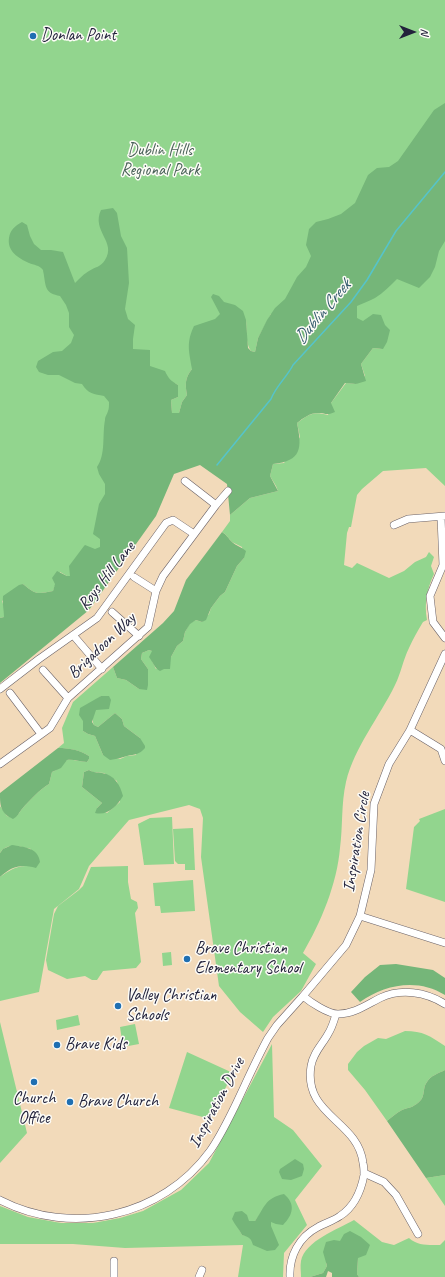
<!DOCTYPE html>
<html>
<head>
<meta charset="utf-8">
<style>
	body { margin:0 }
	#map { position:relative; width:445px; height:1277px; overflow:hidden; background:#f2daba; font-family:Caveat,sans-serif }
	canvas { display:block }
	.north { position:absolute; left:393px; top:12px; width:40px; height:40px; -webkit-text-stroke:3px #fdfcf7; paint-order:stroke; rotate:90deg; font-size:11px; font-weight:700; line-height:16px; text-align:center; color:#22223b }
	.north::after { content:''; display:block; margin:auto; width:14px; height:18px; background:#22223b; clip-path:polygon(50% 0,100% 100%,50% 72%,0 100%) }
</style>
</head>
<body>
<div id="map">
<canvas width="445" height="1277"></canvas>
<div class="north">N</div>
</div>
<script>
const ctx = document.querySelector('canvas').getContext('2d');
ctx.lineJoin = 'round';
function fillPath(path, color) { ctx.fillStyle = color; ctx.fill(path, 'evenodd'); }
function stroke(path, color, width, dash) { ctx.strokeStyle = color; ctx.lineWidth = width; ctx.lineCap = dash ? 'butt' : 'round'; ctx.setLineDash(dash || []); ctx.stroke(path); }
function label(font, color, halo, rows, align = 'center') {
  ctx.font = font + ' Caveat,sans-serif'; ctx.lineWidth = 3; ctx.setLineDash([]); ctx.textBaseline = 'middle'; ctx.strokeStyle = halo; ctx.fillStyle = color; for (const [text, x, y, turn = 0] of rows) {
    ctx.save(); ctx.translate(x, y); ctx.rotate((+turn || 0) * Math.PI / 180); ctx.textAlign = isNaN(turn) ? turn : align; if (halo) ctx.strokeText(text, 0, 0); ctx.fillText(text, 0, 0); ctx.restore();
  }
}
fillPath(new Path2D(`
	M0 0H445V486L426 468 383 471 362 489 357 495 351 527H349L347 533 344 565 352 568 357 563 389 578 404 571 415 562 426 557 429 552 434 557 431 566 434 574C427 589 424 603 427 620L423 622C418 630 413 639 409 648 403 660 401 673 395 685 379 718 355 746 346 782 341 804 343 826 340 848 337 884 321 922 303 953L316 964 301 991 273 1017 263 1032 240 1012 219 986 201 857 203 818 200 809 189 805 129 820 89 866 79 889 54 909 39 992 0 1001V877C8 871 17 865 28 866L31 849C20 847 7 842 0 853V806L7 816 13 818C19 815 18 814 22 809 29 801 40 789 49 784L52 772C59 770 61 763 67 760 71 759 82 762 87 762L89 759V756C80 750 68 748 58 748L64 743 62 728 73 702 113 667 117 678 126 680 139 689 148 677V669L141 659 142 653 149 650 152 651V661L156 669 171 657 177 646 183 641 185 632 190 623 196 620 202 622 209 614 211 608 220 596 225 592 237 566 244 558 242 547 232 542 225 534 222 532 230 521V515L250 498 278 491 276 486 270 476 273 464 284 463 300 437 297 423C310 414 312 411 328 415L331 403 346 383 356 384 365 376 361 364 373 348 383 349 271 314 258 338 255 352 251 351C245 343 247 330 246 320L192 369C185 378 185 384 187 395L182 402 179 413H172L171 400 178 397V385L172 382 105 573H70V576H67L60 572 53 591C37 594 36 595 23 584L2 601 4 607V617L0 618ZM101 696C98 704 90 717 94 725L98 727 115 713 122 719 124 726 140 738 136 755 127 756 120 759 103 755 95 736 88 734 83 731V721L95 701ZM89 770 93 772 104 773 117 781 120 802 107 813 97 808 102 803 82 787 84 772Z
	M445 809V902L406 889 414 827 420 821 419 819Z
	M172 817 174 864 144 865 138 824 150 818Z
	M193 828 195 870H185V864H178L175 861 173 829Z
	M128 866V882L131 899 137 902 138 908 135 913 141 962 136 968 103 971 97 980H92L85 976 67 979 48 970 46 960 54 914 58 906 79 890 83 886 91 867Z
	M193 880 195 911 161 913 160 906H155L153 883Z
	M171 952 172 965 163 966 162 953Z
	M78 1015 80 1025 57 1030 56 1020Z
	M0 1022 27 1133 0 1163Z
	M135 1024 139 1044 123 1047 120 1027Z
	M405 1031C423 1031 430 1036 445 1046V1070C439 1073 430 1076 427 1082 422 1088 426 1096 419 1102 412 1108 410 1107 402 1110 396 1113 392 1117 387 1121L365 1090 348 1070V1064L357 1052 364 1046 378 1038 386 1039Z
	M272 1044 274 1117 293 1130 322 1166 295 1200 307 1225 284 1253 283 1277H238L243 1245 125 1248 73 1244H0V1206L28 1217 61 1223H93L120 1218 143 1211 181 1190 209 1163ZM261 1213 271 1221V1226L251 1239 248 1236 242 1235 238 1227 249 1221H255Z
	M187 1052 233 1073 210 1119 169 1108Z
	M445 1175V1206L426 1178Z
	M354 1220 382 1242 394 1245 409 1238C418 1246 428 1245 440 1245L445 1240V1277H359L357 1274 358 1258 340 1242 326 1263 327 1266 323 1273 310 1277H301C301 1272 300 1266 301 1261 305 1241 338 1229 354 1220Z`), '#92d58e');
fillPath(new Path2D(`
	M445 103V241L439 251 435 267 430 277 419 288 397 279C390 286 383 293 375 298 370 301 363 303 357 306V318L363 321 373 314 381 315 385 325 390 330 387 342 383 349 373 348 361 364 366 381 356 384 345 383 331 403 335 412C325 416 327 413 318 413 310 413 303 418 297 423 302 448 302 461 273 464L270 476 278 491 250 498 230 515 227 484 200 465 174 474 156 516 89 610 0 683V618L4 617C4 610 2 603 3 596L19 585 23 584C36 595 37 594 53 591L55 584 52 578 57 571 67 576H70L69 566 84 546 85 545 95 549 100 547V539L93 534 99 504 105 494V484L99 474 97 467C106 454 102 436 105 420 105 416 107 415 108 411 109 409 109 405 109 402L104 396C94 394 88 394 82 384L75 383 59 375H48L39 372 36 367 38 361 53 352 62 351 71 343 74 335 69 327V313L66 305 60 296C46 293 46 289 44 276 44 275 43 271 43 270 39 265 34 265 29 263 18 258 7 251 9 238 10 230 15 226 22 222L27 225 30 236 34 244 41 250H51L63 252 75 283C79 279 85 273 89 271 95 267 101 267 105 260 117 242 91 231 101 210L113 208 117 213 121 236 127 248 129 283 125 309 128 319 135 325 133 339V349L150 350V366L165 371C168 378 171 381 178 385V397L171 400 172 413H179L182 402 187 395C185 384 185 378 192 369 189 351 186 343 194 326L215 319 220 314 211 297 213 294 219 296 224 302 235 305 243 311 246 320 248 348 251 351 255 352 258 338 267 320 275 308 285 299 297 277 306 267 311 256 306 245 309 229 316 222 328 219 341 214 355 203 368 175 377 168 389 167 398 161 434 110Z
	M222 532C227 535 228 538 232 542 236 546 242 547 246 551L244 558 237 566 225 592 220 596 211 608 206 620 202 622 196 620 190 624 185 632 183 641 177 646 171 657 170 669H164L160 671C154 668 153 662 149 657L152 651 149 650 142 653 141 659 148 669V685L147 690 139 689 126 680 117 678 113 667 163 623 174 611 186 580Z
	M101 696H109L111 700 109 709 96 710 92 722 94 725 98 727 115 713 122 719 124 726 140 738 145 746V748C139 755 135 754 127 756 121 758 116 759 110 760L103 755 95 736 88 734 83 731V721L79 715 80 708Z
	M58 748C69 748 80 750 89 756V759L87 762C79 762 74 759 67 760L61 768 52 772 49 784C40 789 29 801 22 809 18 814 19 815 13 819 0 813 0 805 0 793Z
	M89 770C94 773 97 772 102 773 115 775 120 785 123 796 117 806 108 816 95 813L97 808 102 803 82 787 84 772Z
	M12 845C23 847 38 847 40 862L36 868C20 864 13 866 0 877V853L3 849Z
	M396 964 433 970 445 978V995C418 978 385 984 360 1002L351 992 365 977 380 965Z
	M445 1070V1175L426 1178 387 1121C392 1117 396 1113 402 1110 410 1107 412 1108 419 1102 426 1096 422 1088 427 1082 430 1076 439 1073 445 1070Z
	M295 1159 303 1164 304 1169 302 1176 291 1180 282 1179 279 1172 280 1169Z
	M284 1194C296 1204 293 1215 283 1225L276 1224 271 1222V1226L279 1245 275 1250 267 1251 253 1245C251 1238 249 1237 242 1235 239 1229 235 1225 232 1219L235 1212 242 1211 247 1215 249 1221H255C265 1207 265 1198 284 1194Z
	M350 1231 361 1237 370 1245 366 1255 358 1258 357 1274 359 1277H332V1273L328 1271 326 1277H310L323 1273 327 1266 323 1252 326 1242 334 1240 340 1241 344 1234Z`), '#75b679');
stroke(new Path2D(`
	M217 465 271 399C276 386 287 377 293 365L351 302 367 280 396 231 445 172`), '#56c4ca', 1.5);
const minor = new Path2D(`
	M185 481 216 505
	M441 517 443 565 430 596 433 622 445 638
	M394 525 408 519 445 516
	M134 577 156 591
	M112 612 139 636
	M73 635 102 669
	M445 654 410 730 389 764 374 804 371 870 360 916 346 945 303 996C310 1002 328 1014 338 1014 354 1014 366 1005 380 998 401 988 426 992 445 1004
	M43 670 68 698
	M0 689 39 659 97 618 166 523 173 520 194 534
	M10 693 41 734
	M410 730 441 749 445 761
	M0 764 50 728 68 698 148 627 156 591 163 576 216 505 228 491
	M360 916 445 943
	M364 1173 384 1182 396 1195 418 1234
	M0 1200C72 1237 162 1217 210 1151 220 1137 227 1122 235 1106 246 1083 256 1060 268 1038L277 1025 303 996
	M114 1261V1277
	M199 1277 202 1270
	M290 1277C289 1256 299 1237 318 1227 325 1223 333 1221 340 1216 354 1207 361 1191 364 1175 364 1171 364 1167 363 1163 358 1120 303 1116 311 1066 313 1053 322 1045 328 1034 332 1028 334 1021 336 1014`);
stroke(minor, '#6b6267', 8);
stroke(minor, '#fff', 7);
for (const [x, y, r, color] of [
	[33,36,4,"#1f6fb2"],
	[187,959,4,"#1f6fb2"],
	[118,1006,4,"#1f6fb2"],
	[57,1045,4,"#1f6fb2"],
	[34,1082,4,"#1f6fb2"],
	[70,1102,4,"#1f6fb2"]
]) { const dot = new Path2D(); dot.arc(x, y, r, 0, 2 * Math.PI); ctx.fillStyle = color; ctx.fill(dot); stroke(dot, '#fdfcf7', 1.5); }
label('17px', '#22223b', '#fdfcf7', [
	["Donlan Point",41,36],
	["Brave Christian",195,949],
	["Elementary School",195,969],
	["Valley Christian",126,996],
	["Schools",126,1016],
	["Brave Kids",65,1045],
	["Church",34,1099,"center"],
	["Office",34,1119,"center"],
	["Brave Church",78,1102]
], 'left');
label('17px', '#496158', '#fdfcf7', [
	["Dublin Hills",160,151],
	["Regional Park",160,171]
]);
label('17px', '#22223b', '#fdfcf7', [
	["Roys Hill Lane",107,576,-52],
	["Brigadoon Way",102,646,-44],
	["Inspiration Circle",357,842,-81],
	["Inspiration Drive",217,1103,-62]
]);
label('italic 18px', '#345b6d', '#fdfcf7', [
	["Dublin Creek",323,312,-50]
]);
</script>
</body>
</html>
